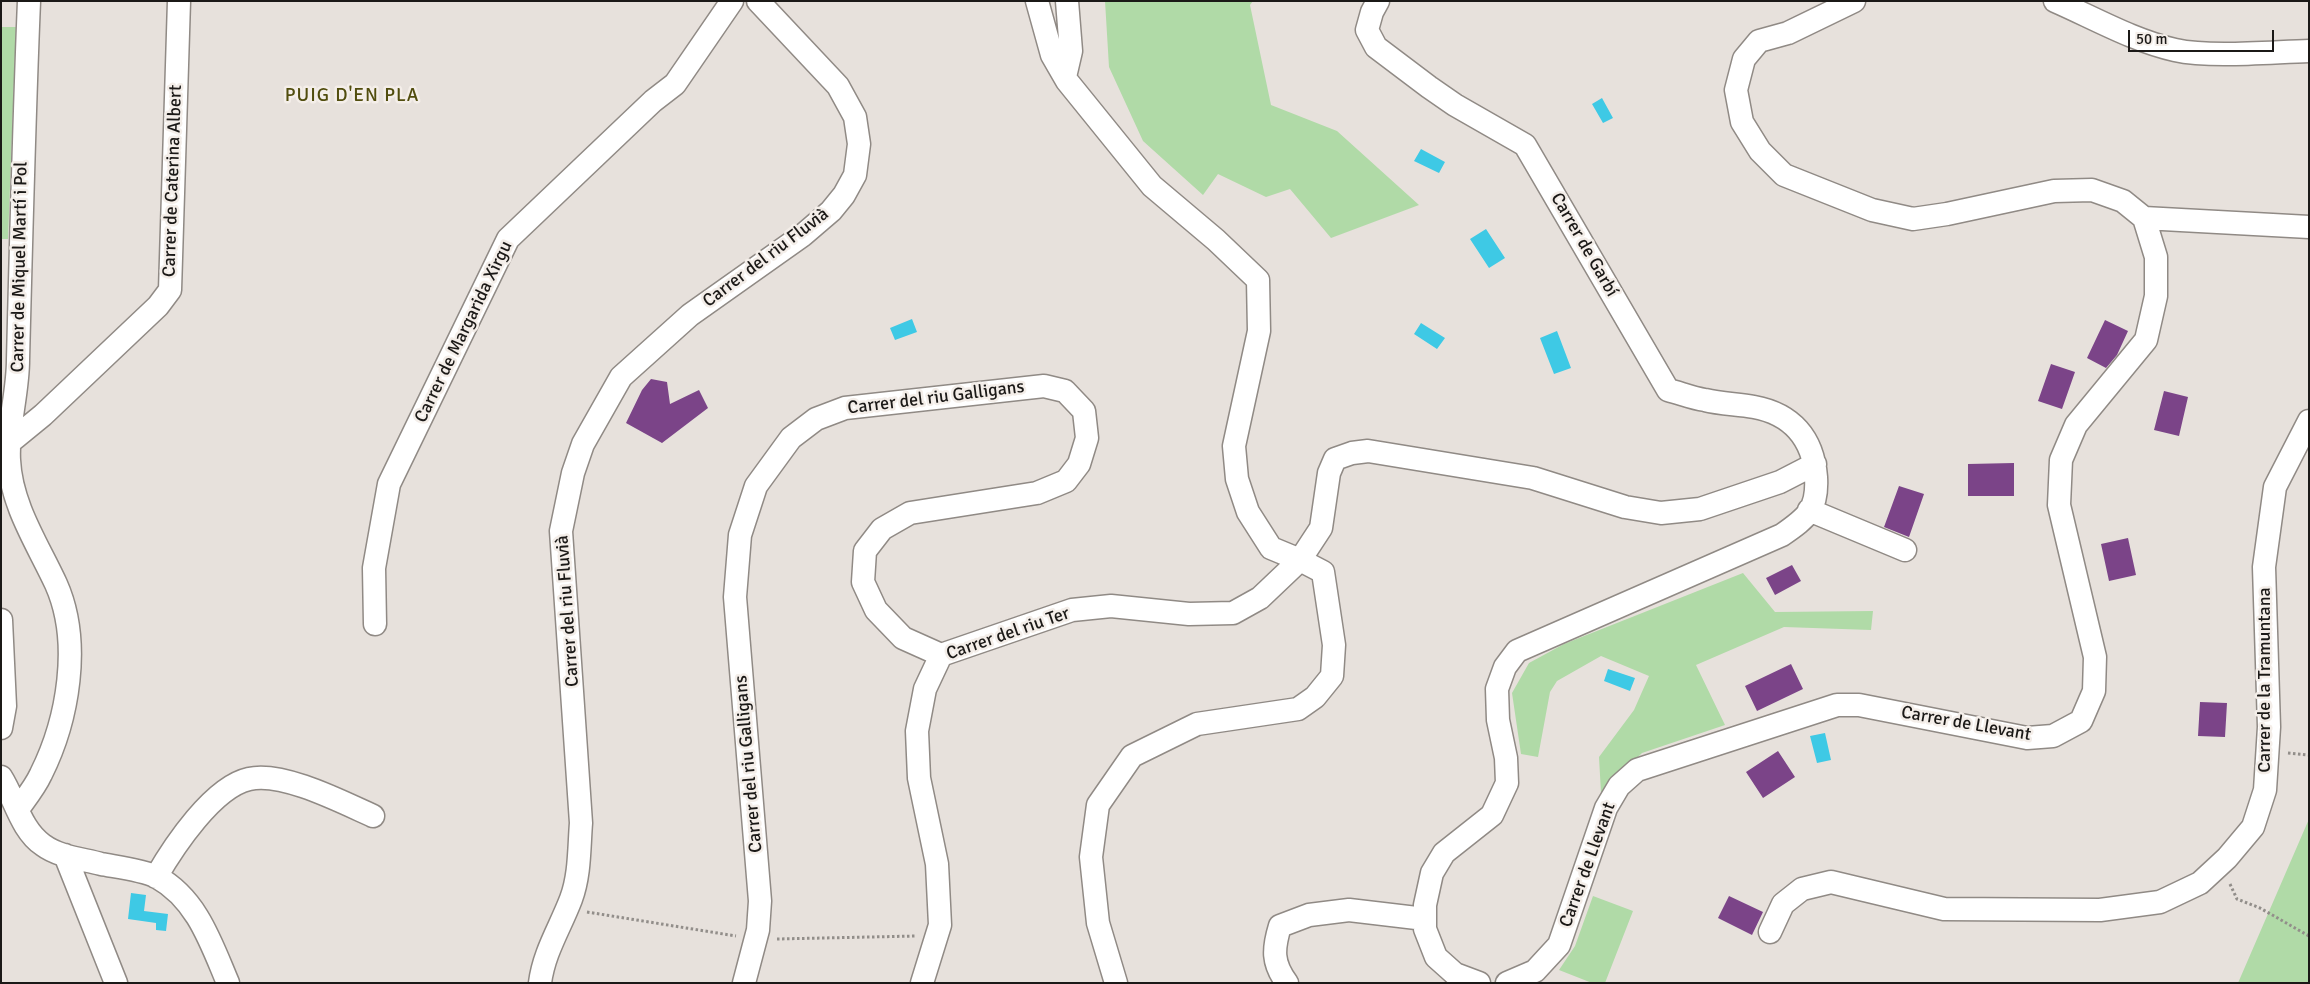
<!DOCTYPE html>
<html>
<head>
<meta charset="utf-8">
<style>
	body { margin:0 }
	#map { position:relative; width:2310px; height:984px; overflow:hidden; background:#e7e1dc; font-family:Signika,sans-serif }
	canvas { display:block }
	.frame { position:absolute; inset:0; border:2px solid #1b1917; pointer-events:none }
	.scale { position:absolute; left:2128px; top:30px; width:146px; height:22px; box-sizing:border-box; border:2px solid #1b1917; border-top:0; padding-left:6px; font-size:15px; line-height:18px; white-space:nowrap; color:#1b1917; -webkit-text-stroke:4px #f4eee9; paint-order:stroke }
</style>
</head>
<body>
<div id="map">
<canvas width="2310" height="984"></canvas>
<div class="frame"></div>
<div class="scale">50 m</div>
</div>
<script>
const ctx = document.querySelector('canvas').getContext('2d');
ctx.lineJoin = 'round';
function fillPath(path, color) { ctx.fillStyle = color; ctx.fill(path, 'evenodd'); }
function stroke(path, color, width, dash) { ctx.strokeStyle = color; ctx.lineWidth = width; ctx.lineCap = dash ? 'butt' : 'round'; ctx.setLineDash(dash || []); ctx.stroke(path); }
function label(font, color, halo, rows, align = 'center') {
  ctx.font = font + ' Signika,sans-serif'; ctx.lineWidth = 5; ctx.setLineDash([]); ctx.textBaseline = 'middle'; ctx.strokeStyle = halo; ctx.fillStyle = color; for (const [text, x, y, turn = 0] of rows) {
    ctx.save(); ctx.translate(x, y); ctx.rotate((+turn || 0) * Math.PI / 180); ctx.textAlign = isNaN(turn) ? turn : align; if (halo) ctx.strokeText(text, 0, 0); ctx.fillText(text, 0, 0); ctx.restore();
  }
}
fillPath(new Path2D(`
	M1105 1H1253L1250 5 1271 105 1337 131 1419 205 1331 238 1290 189 1266 197 1218 174 1203 195 1143 141 1109 67Z
	M1 27H16L8 239H1Z
	M1743 573 1775 612 1873 611 1871 630 1784 627 1696 665 1725 725 1642 753 1601 793 1599 757 1634 710 1649 676 1601 656 1557 681 1550 692 1538 757 1521 754 1512 693 1529 663 1564 644Z
	M2309 819V983H2238Z
	M1593 896 1633 911 1605 983H1592L1559 970 1575 946Z`), '#b0daa7');
fillPath(new Path2D(`
	M1602 98 1613 118 1603 123 1592 104Z
	M1421 149 1445 162 1439 173 1414 161Z
	M1486 229 1505 258 1489 268 1470 239Z
	M912 319 917 332 895 340 890 328Z
	M1421 323 1445 338 1437 349 1414 334Z
	M1557 331 1571 368 1554 374 1540 338Z
	M1608 669 1635 678 1630 691 1604 681Z
	M1825 733 1831 760 1817 763 1810 736Z
	M131 893 146 895 144 911 168 914 166 931 156 930V923L128 919Z`), '#3ec9e5');
fillPath(new Path2D(`
	M2105 320 2128 331 2117 355 2106 368 2087 358Z
	M2051 364 2075 372 2062 409 2038 401Z
	M651 379 667 382 670 404 699 390 708 408 662 443 626 423 642 390Z
	M2164 391 2188 397 2179 436 2154 430Z
	M2014 463V496H1968V464Z
	M1899 486 1924 494 1909 537 1884 527Z
	M2128 538 2136 575 2109 581 2101 544Z
	M1792 565 1801 581 1775 595 1766 578Z
	M1791 664 1803 689 1757 711 1745 686Z
	M2200 702 2227 703 2225 737 2198 736Z
	M1778 751 1795 777 1763 798 1746 772Z
	M1729 896 1763 912 1752 935 1718 918Z`), '#7b4488');
const minor = new Path2D(`
	M1037 1 1052 55 1067 81 1152 186 1216 240 1258 280 1259 331 1234 446 1237 479 1248 512 1271 548 1300 560 1321 528 1329 473 1335 459 1352 453 1368 451 1533 478 1625 507 1661 513 1700 509 1780 482 1815 464
	M1378 1 1372 12 1367 30 1376 47 1429 87 1455 105 1525 145 1668 390C1680 393 1692 398 1705 400 1721 404 1738 404 1754 407 1792 414 1813 438 1816 477 1818 509 1808 517 1782 535L1517 651 1505 667 1497 689 1498 720 1506 758 1507 783 1492 815 1444 853 1432 873 1425 905V929L1436 957 1455 974 1479 983
	M1854 1 1788 33 1759 41 1744 59 1736 90 1742 122 1760 151 1784 175 1872 210 1913 219 1947 214 2054 191 2092 190 2123 201 2144 218
	M2055 1C2094 18 2134 41 2175 50 2211 58 2271 52 2309 51
	M1065 77 1071 51 1067 1
	M2144 218 2309 227
	M2 442H10L43 415 158 306 170 290 179 1
	M1809 510 1905 550
	M1 620 5 706 1 728
	M375 624 374 568 389 484 508 239 653 101 675 84 732 1
	M1 777C15 799 21 830 43 845 59 857 83 859 101 864 117 867 143 870 157 877 197 899 211 943 228 983
	M18 809C26 798 35 787 41 774 68 720 82 642 56 584 38 545 11 505 9 460 7 427 18 394 18 360 21 241 24 121 29 1
	M65 855 116 983
	M156 877C174 846 213 787 249 779 282 771 342 802 373 816
	M1770 932 1783 904 1802 889 1831 882 1944 909 2100 910 2160 902 2200 883 2227 858 2253 827 2265 790 2269 727 2264 567 2275 487 2309 421
	M540 983C544 952 560 928 571 899 580 875 579 848 581 823L561 531 573 473 583 444 621 377 690 315 803 235 831 211 844 195 855 175 859 144 855 117 838 86 758 1
	M744 983 758 930 760 901 735 597 740 535 756 486 791 438 816 419 845 408 1044 386 1065 391 1084 411 1087 438 1079 464 1066 481 1037 493 910 513 882 529 865 551 863 582 876 610 903 638 941 655
	M922 983 940 925 937 864 919 778 917 731 925 689 941 655 1072 610 1111 606 1189 614 1233 613 1260 598 1300 560 1323 572 1334 645 1332 676 1315 697 1298 709 1197 724 1132 756 1098 805 1091 857 1098 923 1116 983
	M1287 983C1272 963 1273 949 1280 926L1309 915 1349 910 1425 919
	M1507 983 1535 971 1559 945 1606 808 1619 786 1637 770 1837 705H1859L2027 738 2053 736 2081 721 2094 691 2095 657 2059 505 2061 460 2076 425 2146 340 2156 296V257L2144 218`);
stroke(minor, '#908a85', 25);
stroke(new Path2D(`
	M2288 753 2309 755
	M2230 884 2237 899 2260 908 2309 936
	M587 912 736 936
	M777 939 916 936`), '#928e8a', 3, [2.5, 2.5]);
stroke(minor, '#fff', 22);
label('18px', '#1b1917', '#f4eee9', [
	["Carrer de Caterina Albert",173,181,-88],
	["Carrer de Garbí",1584,245,60],
	["Carrer del riu Fluvià",766,258,-37],
	["Carrer de Miquel Martí i Pol",20,267,-89],
	["Carrer de Margarida Xirgu",464,332,-64],
	["Carrer del riu Galligans",936,398,-7],
	["Carrer del riu Fluvià",568,611,-94],
	["Carrer del riu Ter",1008,634,-19],
	["Carrer de la Tramuntana",2265,680,-90],
	["Carrer de Llevant",1966,724,10],
	["Carrer del riu Galligans",749,764,-95],
	["Carrer de Llevant",1588,865,-70]
]);
ctx.letterSpacing = '1px';
label('19px', '#514d0e', '#f4eee9', [
	["PUIG D'EN PLA",352,96]
]);
ctx.letterSpacing = '0px';
</script>
</body>
</html>
